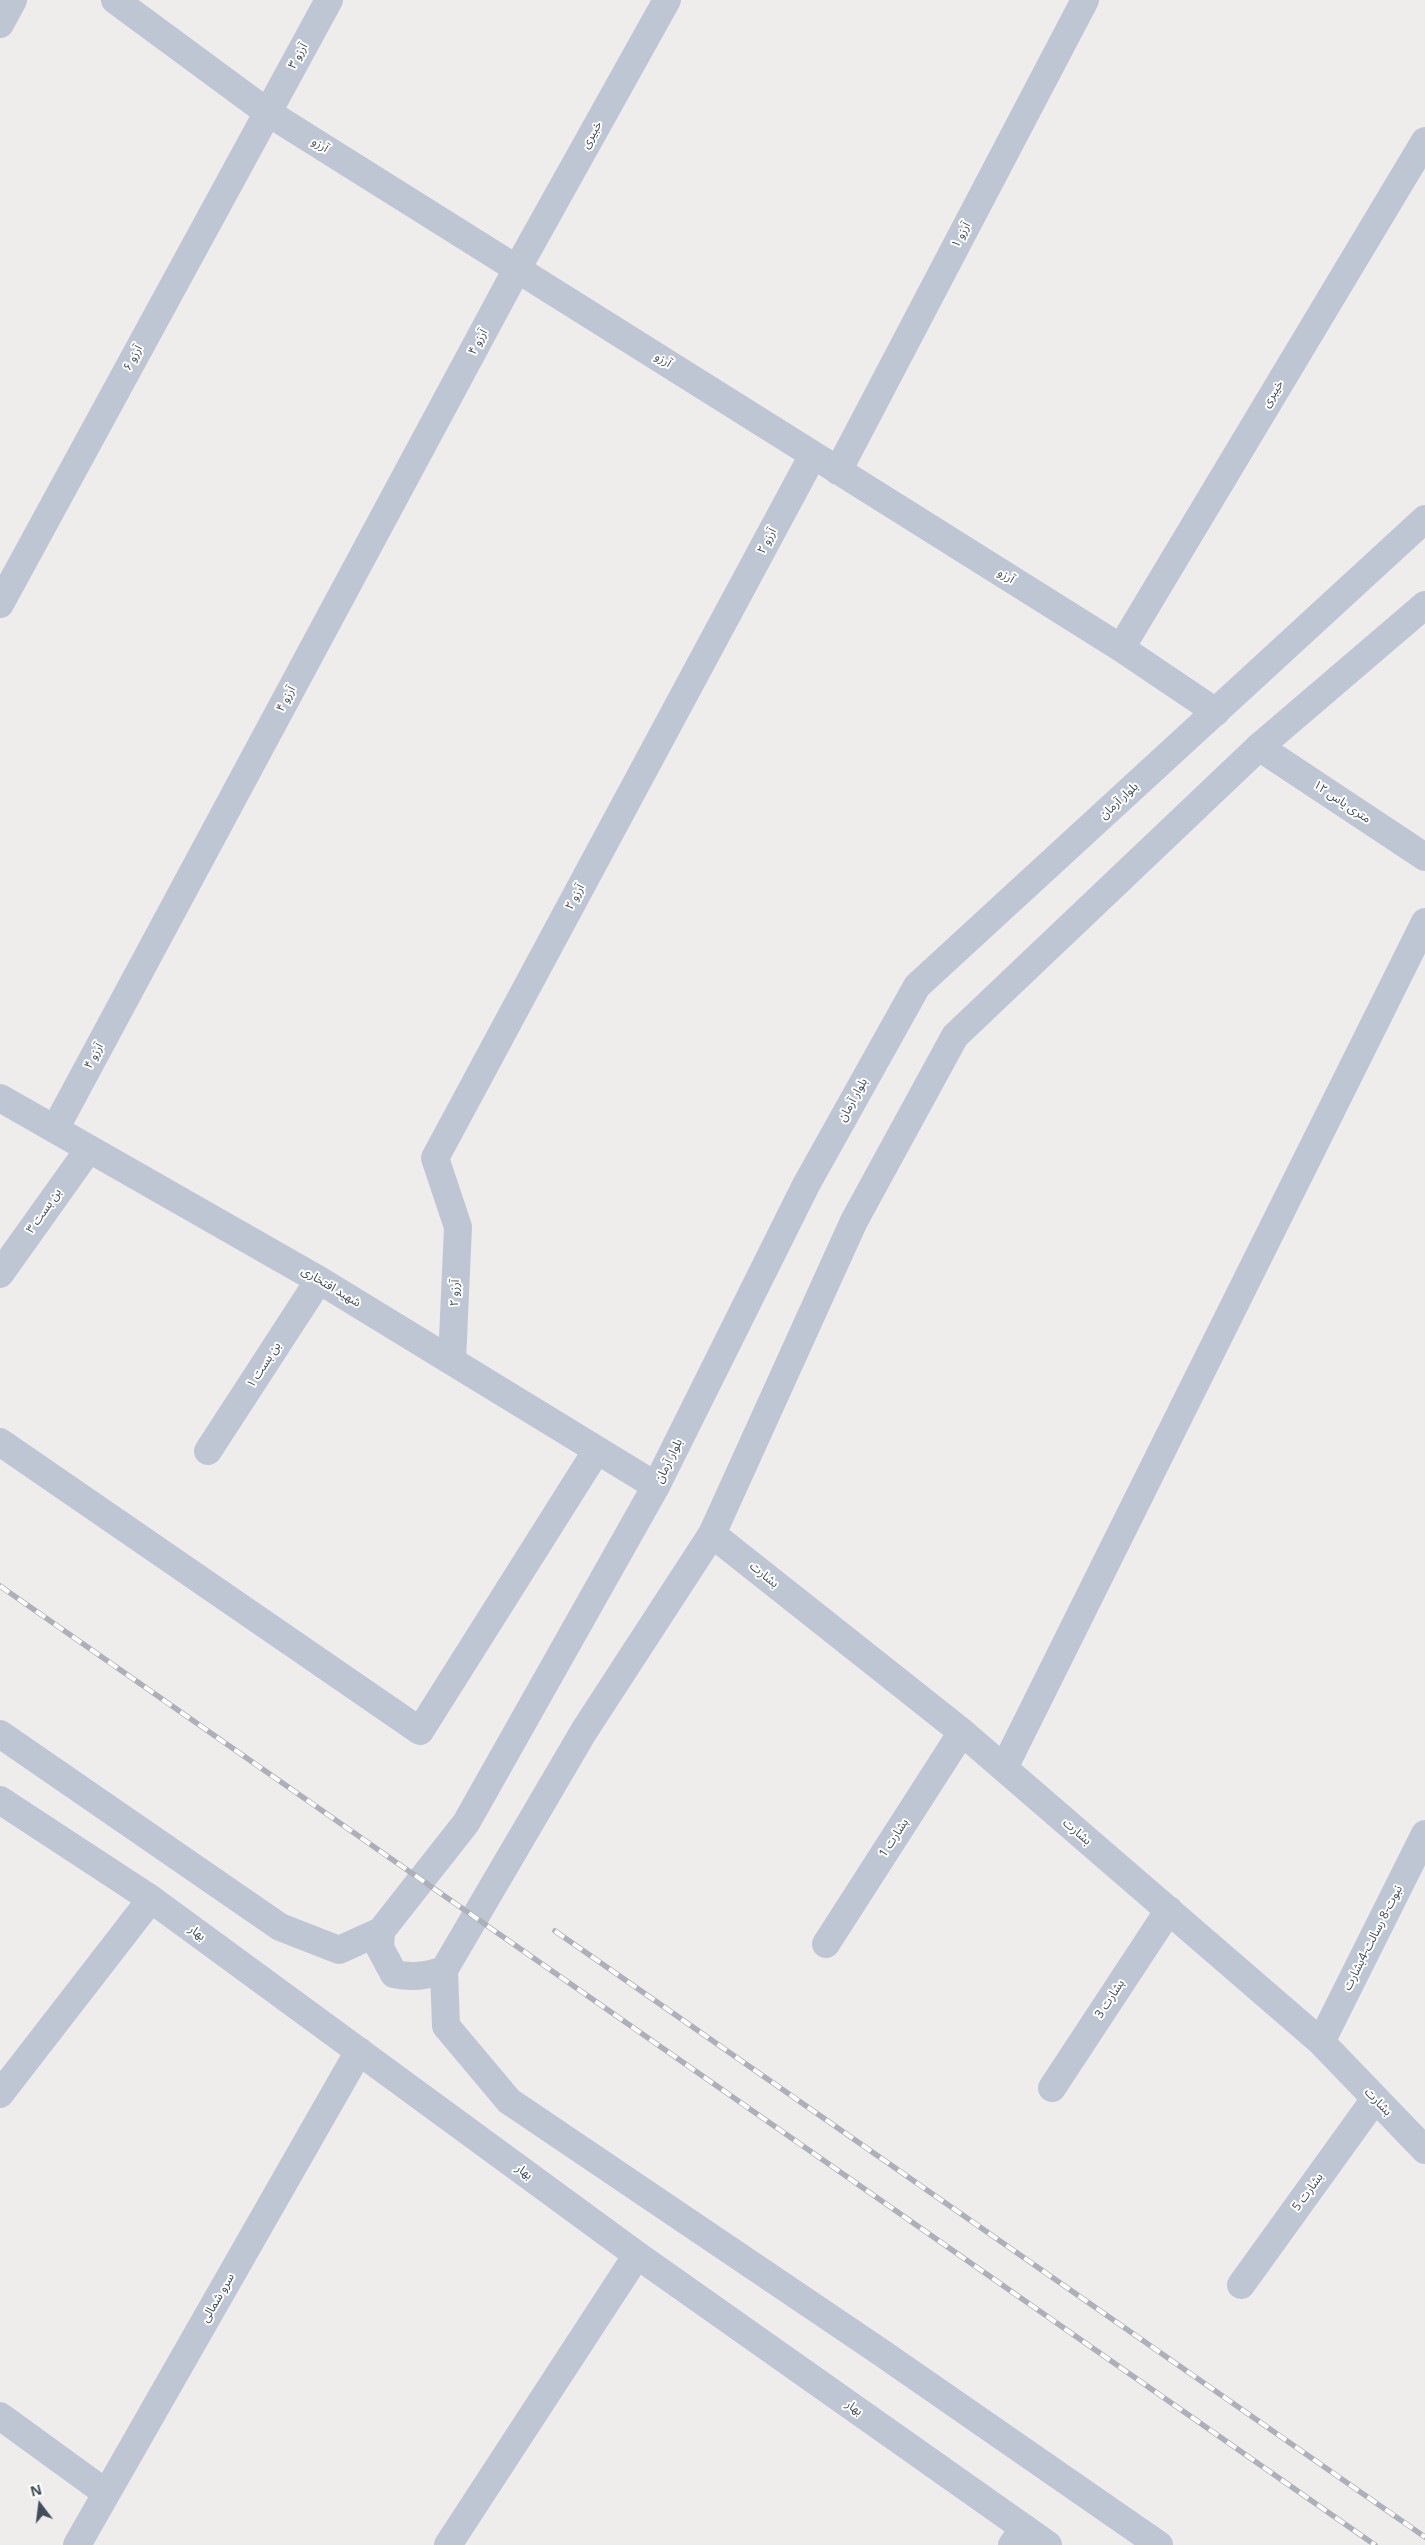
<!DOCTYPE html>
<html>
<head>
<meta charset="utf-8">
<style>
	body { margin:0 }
	#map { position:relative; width:1425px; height:2545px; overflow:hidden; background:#efecec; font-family:"Noto Sans",sans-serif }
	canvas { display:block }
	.north { position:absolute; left:15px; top:2480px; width:50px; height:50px; -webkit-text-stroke:4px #fff; paint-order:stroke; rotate:345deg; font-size:14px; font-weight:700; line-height:20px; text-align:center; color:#434c5b }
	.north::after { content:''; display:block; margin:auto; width:18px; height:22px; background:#434c5b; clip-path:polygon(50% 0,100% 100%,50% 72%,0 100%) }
</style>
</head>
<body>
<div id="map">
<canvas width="1425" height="2545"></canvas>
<div class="north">N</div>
</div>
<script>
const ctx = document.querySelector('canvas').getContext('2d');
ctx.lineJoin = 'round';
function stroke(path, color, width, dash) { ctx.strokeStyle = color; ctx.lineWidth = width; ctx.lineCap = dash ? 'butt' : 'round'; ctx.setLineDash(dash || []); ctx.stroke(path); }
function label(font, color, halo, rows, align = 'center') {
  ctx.font = font + ' "Noto Sans","Noto Sans Arabic",sans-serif'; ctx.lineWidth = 4; ctx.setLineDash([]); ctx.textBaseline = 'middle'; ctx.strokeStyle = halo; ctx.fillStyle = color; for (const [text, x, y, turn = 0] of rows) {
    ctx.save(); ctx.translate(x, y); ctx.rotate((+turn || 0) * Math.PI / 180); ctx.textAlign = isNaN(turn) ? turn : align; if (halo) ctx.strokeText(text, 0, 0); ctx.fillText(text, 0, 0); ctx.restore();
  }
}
stroke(new Path2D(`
	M115 0 267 112 1121 648 1216 712
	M0 24 13 0
	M838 471 1085 0
	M0 604 329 0
	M1121 648 1425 141
	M1259 747 1425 857
	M0 1098 319 1280 656 1486
	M55 1129 517 269 667 0
	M0 1274 89 1149
	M452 1361 458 1227 435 1158 813 455
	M0 1442 420 1731 597 1450
	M208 1451 319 1280
	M712 1534 962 1732 1321 2042 1425 2150
	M1004 1768 1425 922
	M826 1944 962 1732
	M1321 2042 1425 1834
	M1052 2088 1169 1910
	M0 2094 151 1899
	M1241 2285 1375 2099
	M0 2416 106 2493
	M77 2545 359 2051
	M448 2545 637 2255
	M1012 2545 1024 2528`), '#bec6d3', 28);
stroke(new Path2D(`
	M1425 519 917 986 806 1185 656 1486 466 1823 381 1931 380 1948 394 1974C412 1978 426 1976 444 1970L584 1731 712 1534 854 1221 955 1036 1259 747 1425 605
	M0 1734 280 1927 339 1950 381 1931
	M0 1800 151 1899 637 2255 1048 2545
	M444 1970 446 2026 509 2101 879 2351 1159 2545`), '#bec6d3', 28);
const rail = new Path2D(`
	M0 1586 1375 2545
	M555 1931 1425 2537`);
stroke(rail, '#adb0b8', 5.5);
stroke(rail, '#fff', 4, [11]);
label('12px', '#434c5b', '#fff', [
	["آرزو ۳",298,56,-61],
	["خبیری",592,135,-61],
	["آرزو",320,145,32],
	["آرزو ۱",961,235,-62],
	["آرزو ۴",478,342,-62],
	["آرزو ۶",133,358,-62],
	["آرزو",663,360,32],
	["خیبری",1273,394,-59],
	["آرزو ۲",767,541,-62],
	["آرزو",1006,576,32],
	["آرزو ۴",286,699,-62],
	["بلوار آرمان",1119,801,-43],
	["۱۲ متری یاس",1342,802,34],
	["آرزو ۲",575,897,-62],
	["آرزو ۴",94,1056,-62],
	["بلوار آرمان",853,1100,-61],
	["بن بست ۳",44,1211,-55],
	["شهید افتخاری",331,1287,31],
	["آرزو ۲",455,1293,-88],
	["بن بست ۱",264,1365,-57],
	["بلوار آرمان",669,1461,-64],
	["بشارت",764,1575,39],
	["بشارت",1077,1832,41],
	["بشارت 1",894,1838,-57],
	["بهار",197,1933,36],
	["نبوت-8 رسالت-4بشارت",1373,1938,-63],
	["بشارت 3",1110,1999,-57],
	["بشارت",1378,2102,46],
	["بهار",524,2172,36],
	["بشارت 5",1308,2192,-54],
	["سرو شمالی",218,2298,-60],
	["بهار",854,2408,35]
]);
</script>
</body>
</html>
